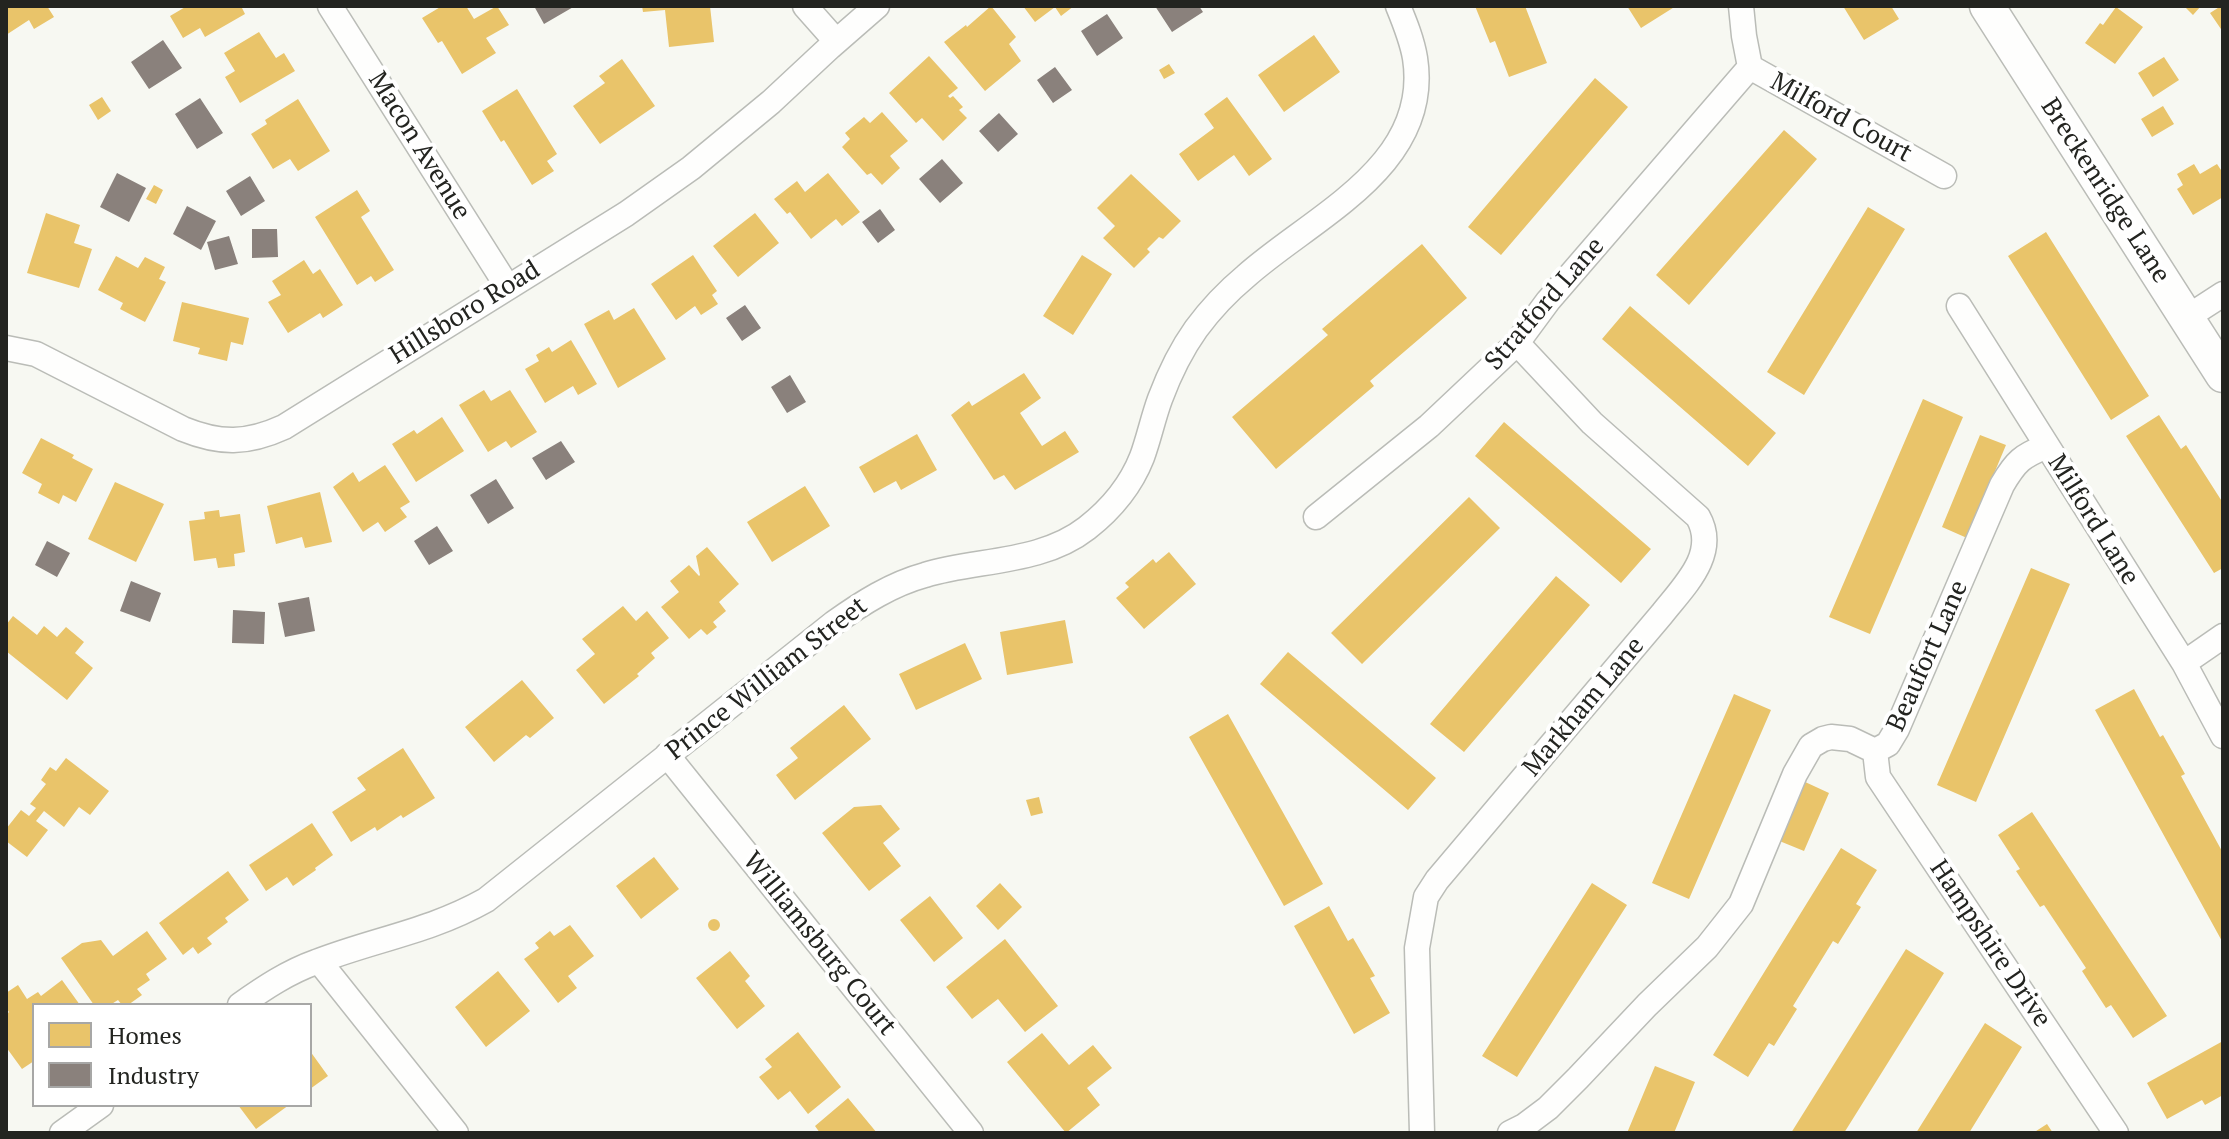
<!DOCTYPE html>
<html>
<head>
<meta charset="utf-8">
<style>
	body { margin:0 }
	#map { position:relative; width:2229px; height:1139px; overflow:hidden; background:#f7f8f2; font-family:"PT Serif",serif }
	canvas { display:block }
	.frame { position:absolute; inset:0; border:8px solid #232420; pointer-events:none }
	.legend { position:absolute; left:32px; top:1003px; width:280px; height:104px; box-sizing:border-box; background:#fff; border:2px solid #a7a7a6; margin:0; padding:10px 14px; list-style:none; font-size:24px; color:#232420 }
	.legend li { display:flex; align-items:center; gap:16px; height:40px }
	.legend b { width:40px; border:2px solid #a7a7a6 }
</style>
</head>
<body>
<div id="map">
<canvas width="2229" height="1139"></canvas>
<div class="frame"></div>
<ul class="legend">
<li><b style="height:22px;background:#e9c46a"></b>Homes</li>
<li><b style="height:22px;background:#8a817c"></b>Industry</li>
</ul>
</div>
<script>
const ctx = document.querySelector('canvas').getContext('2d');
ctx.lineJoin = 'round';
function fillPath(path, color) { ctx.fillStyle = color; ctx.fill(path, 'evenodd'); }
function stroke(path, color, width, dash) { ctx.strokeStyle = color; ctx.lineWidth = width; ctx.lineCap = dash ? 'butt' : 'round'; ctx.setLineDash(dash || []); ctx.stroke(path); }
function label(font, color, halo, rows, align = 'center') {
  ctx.font = font + ' "PT Serif",serif'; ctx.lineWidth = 8; ctx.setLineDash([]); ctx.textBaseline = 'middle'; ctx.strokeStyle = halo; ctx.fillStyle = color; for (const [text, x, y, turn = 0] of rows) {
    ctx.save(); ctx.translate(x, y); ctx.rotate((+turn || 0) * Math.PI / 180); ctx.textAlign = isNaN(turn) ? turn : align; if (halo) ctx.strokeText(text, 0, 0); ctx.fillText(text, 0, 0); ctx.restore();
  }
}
fillPath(new Path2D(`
	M6 6H47L54 17 34 29 29 20 6 35Z
	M187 6H241L245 14 205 37 200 28 183 38 170 16Z
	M442 6H466L474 19 497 6 509 25 486 38 496 53 462 74 442 41 438 43 422 18Z
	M642 6H710L714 42 669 47 665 10 643 12Z
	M991 6 1016 37 1009 44 1021 61 985 91 944 42 966 25 967 27Z
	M1023 6H1074L1061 16 1055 7 1035 22Z
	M1475 6H1525L1547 63 1509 77 1495 41 1490 43Z
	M1627 6H1676L1641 28Z
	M1843 6H1891L1899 19 1864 40Z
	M2184 6H2201L2193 15Z
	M2221 6H2223V32L2210 13Z
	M2116 7 2143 27 2115 64 2085 43 2100 23 2103 25Z
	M259 32 276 58 284 53 295 71 240 103 225 77 235 71 224 53Z
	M1314 35 1340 72 1284 112 1258 75Z
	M929 56 958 88 948 96 950 98 953 96 963 107 959 110 967 118 943 141 922 118 916 123 889 93Z
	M2164 57 2179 80 2153 97 2138 73Z
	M622 59 655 106 600 144 573 106 605 83 599 76Z
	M1169 64 1175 73 1164 79 1159 70Z
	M1595 78 1628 107 1501 255 1468 227Z
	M517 89 557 154 547 161 554 171 532 185 504 140 501 142 482 111Z
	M102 97 111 111 98 120 89 105Z
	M1227 97 1272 159 1249 176 1234 155 1198 181 1179 154 1214 128 1204 114Z
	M298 99 330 151 298 171 290 159 273 169 251 134 267 124 265 120Z
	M2163 106 2174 124 2152 137 2141 119Z
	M882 112 908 141 890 156 900 168 882 185 871 173 867 175 842 147 850 139 845 133 864 117 870 123Z
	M1784 130 1817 159 1689 305 1656 275Z
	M2194 164 2200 174 2217 164 2223 173V197L2193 215 2177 189 2183 185 2177 174Z
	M828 173 860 212 842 226 836 219 811 239 790 212 787 214 774 199 797 181 805 192Z
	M1131 174 1181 221 1163 239 1159 237 1147 249 1150 252 1134 268 1103 238 1115 226 1097 208Z
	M154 185 163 190 156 204 146 199Z
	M357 190 370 211 361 217 394 270 375 282 371 276 357 285 315 217Z
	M1868 207 1905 229 1804 395 1767 372Z
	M46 213 80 225 74 243 92 249 79 288 27 273Z
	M755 213 779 243 738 277 713 246Z
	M2046 232 2149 396 2111 420 2008 256Z
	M1422 244 1467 298 1370 381 1374 386 1276 469 1232 417 1328 335 1322 329Z
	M693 255 717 291 712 295 718 304 701 315 695 306 676 320 651 284Z
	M1082 255 1112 274 1073 335 1043 316Z
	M116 256 138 268 145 257 165 267 159 279 166 282 145 322 120 309 123 303 98 290Z
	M304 260 313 274 320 269 343 305 323 318 320 313 288 333 268 302 281 295 272 281Z
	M182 302 249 318 243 345 231 342 227 361 198 354 200 348 173 341Z
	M1630 306 1776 433 1748 466 1602 339Z
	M634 308 666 359 618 388 584 324 609 310 614 320Z
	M571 340 597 384 578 395 573 386 545 403 525 369 539 361 536 355 549 347 552 352Z
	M1024 373 1041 398 1020 413 1042 446 1065 431 1079 452 1015 490 1004 475 994 480 951 415 969 401 972 406Z
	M484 390 491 401 510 390 537 432 511 448 506 441 488 452 459 405Z
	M1923 399 1963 417 1870 634 1829 617Z
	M2159 415 2181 449 2186 445 2223 503V568L2214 573 2126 436Z
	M442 417 464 451 416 482 392 444 414 430 417 434Z
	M1504 422 1651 549 1621 583 1475 456Z
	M917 434 937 470 901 490 896 481 874 493 859 467Z
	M1980 435 2006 445 1967 538 1942 527Z
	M41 438 74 455 72 458 93 469 76 502 63 495 59 504 38 493 42 484 22 473Z
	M385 465 410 502 400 508 407 517 385 532 378 522 363 532 333 487 353 472 359 482Z
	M115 482 164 504 136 562 88 539Z
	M805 486 830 526 772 562 747 522Z
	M320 492 332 542 305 548 302 537 276 544 267 506Z
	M1469 497 1500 528 1362 664 1331 633Z
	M219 510 220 517 240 514 245 552 234 554 235 566 218 568 216 558 194 561 189 521 205 519 204 512Z
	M707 547 739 584 719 602 726 611 713 622 717 627 707 635 701 629 689 639 661 607 679 592 670 581 689 565 699 576 700 575 696 556Z
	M1169 552 1196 584 1144 629 1116 598 1129 587 1125 583 1153 559 1156 563Z
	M2031 568 2070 584 1976 802 1937 785Z
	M1556 576 1590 605 1464 752 1430 724Z
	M623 606 636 621 647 611 669 638 651 653 655 658 637 674 639 676 604 704 576 670 595 654 582 639Z
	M13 616 37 635 44 626 57 637 66 627 84 642 75 653 93 668 67 700 6 651V625Z
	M1065 620 1073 663 1007 675 1000 632Z
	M965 643 982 679 916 710 899 674Z
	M1288 652 1436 778 1408 810 1260 684Z
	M522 680 554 718 530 738 526 735 494 762 465 727Z
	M2134 689 2160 737 2163 735 2185 774 2181 776 2223 853V943L2095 710Z
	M1734 694 1771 710 1689 899 1652 883Z
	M844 705 871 739 795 800 776 775 798 758 790 748Z
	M1228 714 1323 884 1284 906 1189 737Z
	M403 748 435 798 403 818 401 815 377 831 375 827 351 842 332 812 366 790 357 778Z
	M66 758 109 791 90 815 79 807 64 827 44 811 36 821 48 830 27 857 6 841V829L21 810 29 816 36 808 30 804 46 784 41 780 50 767 56 771Z
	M1803 781 1829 793 1804 851 1777 840Z
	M1039 797 1043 813 1031 816 1026 800Z
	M881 805 900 829 883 843 901 866 869 891 822 833 854 807Z
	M2032 812 2167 1016 2133 1038 2111 1005 2106 1008 2082 971 2086 968 2044 905 2040 907 2016 871 2020 869 1998 835Z
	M312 823 333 855 315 868 316 870 293 886 287 877 266 891 249 865Z
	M1841 848 1877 870 1856 904 1861 907 1838 944 1833 941 1793 1006 1797 1009 1774 1046 1769 1043 1748 1077 1713 1055Z
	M654 857 679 889 641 919 616 886Z
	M228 871 249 900 225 918 228 922 207 938 212 944 198 954 193 947 183 955 159 923Z
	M1000 883 1022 907 998 930 976 906Z
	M1592 883 1627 905 1517 1077 1482 1056Z
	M930 896 963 938 934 962 900 920Z
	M1329 906 1348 941 1353 938 1375 976 1370 978 1390 1013 1354 1034 1294 926Z
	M708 925a6 6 0 1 1 12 0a6 6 0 1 1-12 0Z
	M570 925 594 956 568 976 577 988 558 1003 524 959 539 948 535 943 550 931 554 936Z
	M147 931 167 959 146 974 150 980 137 989 142 995 128 1005H122L118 1000 110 1005H94L61 958 82 943 101 940 113 956Z
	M1005 939 1058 1006 1025 1032 998 999 972 1019 946 987Z
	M1906 949 1944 973 1844 1133H1791Z
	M730 951 750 976 745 981 765 1006 737 1029 696 978Z
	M498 971 530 1011 486 1047 455 1007Z
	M62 980 80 1005H34V1061L22 1069 6 1047V1015L9 1012 6 1008V993L18 985 27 999 38 992 41 996Z
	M1985 1023 2022 1047 1969 1133H1916Z
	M798 1032 841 1087 808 1114 790 1091 778 1100 759 1077 772 1067 765 1059Z
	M1042 1033 1069 1065 1093 1045 1112 1068 1087 1088 1100 1105 1066 1133 1007 1062Z
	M2223 1041V1095L2205 1105 2202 1100 2167 1119 2147 1083Z
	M310 1051 328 1076 310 1089Z
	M1655 1066 1695 1082 1674 1133H1627Z
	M848 1098 877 1133H820L815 1126Z
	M238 1105H289L256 1129Z
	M2047 1124 2053 1133H2033Z`), '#e9c46a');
fillPath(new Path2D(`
	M534 6H575L544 24Z
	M1155 6H1199L1203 12 1172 32Z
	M1107 14 1123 38 1097 56 1081 31Z
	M163 40 182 68 149 89 131 62Z
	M1055 67 1072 90 1053 103 1037 80Z
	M200 98 223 133 197 149 175 114Z
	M999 113 1018 134 998 152 979 131Z
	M942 159 963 183 940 203 919 179Z
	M117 173 146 188 129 222 100 207Z
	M250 176 265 201 241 216 226 191Z
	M187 206 216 221 201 250 173 234Z
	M880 209 895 230 878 243 862 222Z
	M252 229H277L278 257 252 258Z
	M229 236 238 264 215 270 207 242Z
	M745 305 761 328 742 341 726 318Z
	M790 375 806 402 787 413 771 387Z
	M561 441 575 462 546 480 532 458Z
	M496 479 514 508 488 524 470 495Z
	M437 526 453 551 429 565 414 541Z
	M47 541 70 553 57 577 35 565Z
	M131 581 161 593 150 622 120 611Z
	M309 597 315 631 285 637 278 603Z
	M233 610 265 612 264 644 232 643Z`), '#8a817c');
const street = new Path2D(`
	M330 6 507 286
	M805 6 836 41
	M1741 6 1744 36 1750 67 1944 176
	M1959 306 2184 663 2223 736
	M2186 318 2223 294
	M6 348 36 354 183 429C220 444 247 444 284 427L626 214 691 168 771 102 830 47 877 6
	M1316 517 1429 426 1517 343 1548 301 1750 67
	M2184 663 2223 636
	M1875 751 1878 777 2116 1133
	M667 755 971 1133
	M319 961 456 1133
	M240 1005C264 988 288 972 316 962 375 939 429 932 486 900L834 623C862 603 892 584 925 575 977 559 1041 564 1087 528 1110 510 1131 485 1142 457 1149 438 1153 418 1160 399 1169 375 1181 350 1196 329 1210 310 1228 291 1246 276 1312 217 1432 166 1415 58 1412 40 1405 23 1398 6
	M62 1133 101 1105
	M1422 1133 1417 948 1426 897 1437 880 1662 614C1683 587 1719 554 1698 517L1592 423 1517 343
	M1510 1133 1524 1126 1548 1108 1578 1078 1647 1005 1707 947 1741 904 1795 774 1811 746 1823 739 1831 737 1850 739 1875 751 1888 744 1897 729 2002 485C2016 461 2022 456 2047 446`);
const secondary = new Path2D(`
	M1987 6 2223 375`);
stroke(street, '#babcb7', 27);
stroke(secondary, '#babcb7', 37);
stroke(street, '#fefefd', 24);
stroke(secondary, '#fefefd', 34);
label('26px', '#232420', '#fff', [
	["Milford Court",1841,118,29],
	["Macon Avenue",419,146,58],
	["Breckenridge Lane",2105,191,57],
	["Stratford Lane",1545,304,-49],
	["Hillsboro Road",465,313,-32],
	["Milford Lane",2093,520,58],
	["Beaufort Lane",1928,656,-66],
	["Prince William Street",767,679,-38],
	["Markham Lane",1584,707,-50],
	["Williamsburg Court",819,944,51],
	["Hampshire Drive",1990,944,56]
]);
</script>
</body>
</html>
